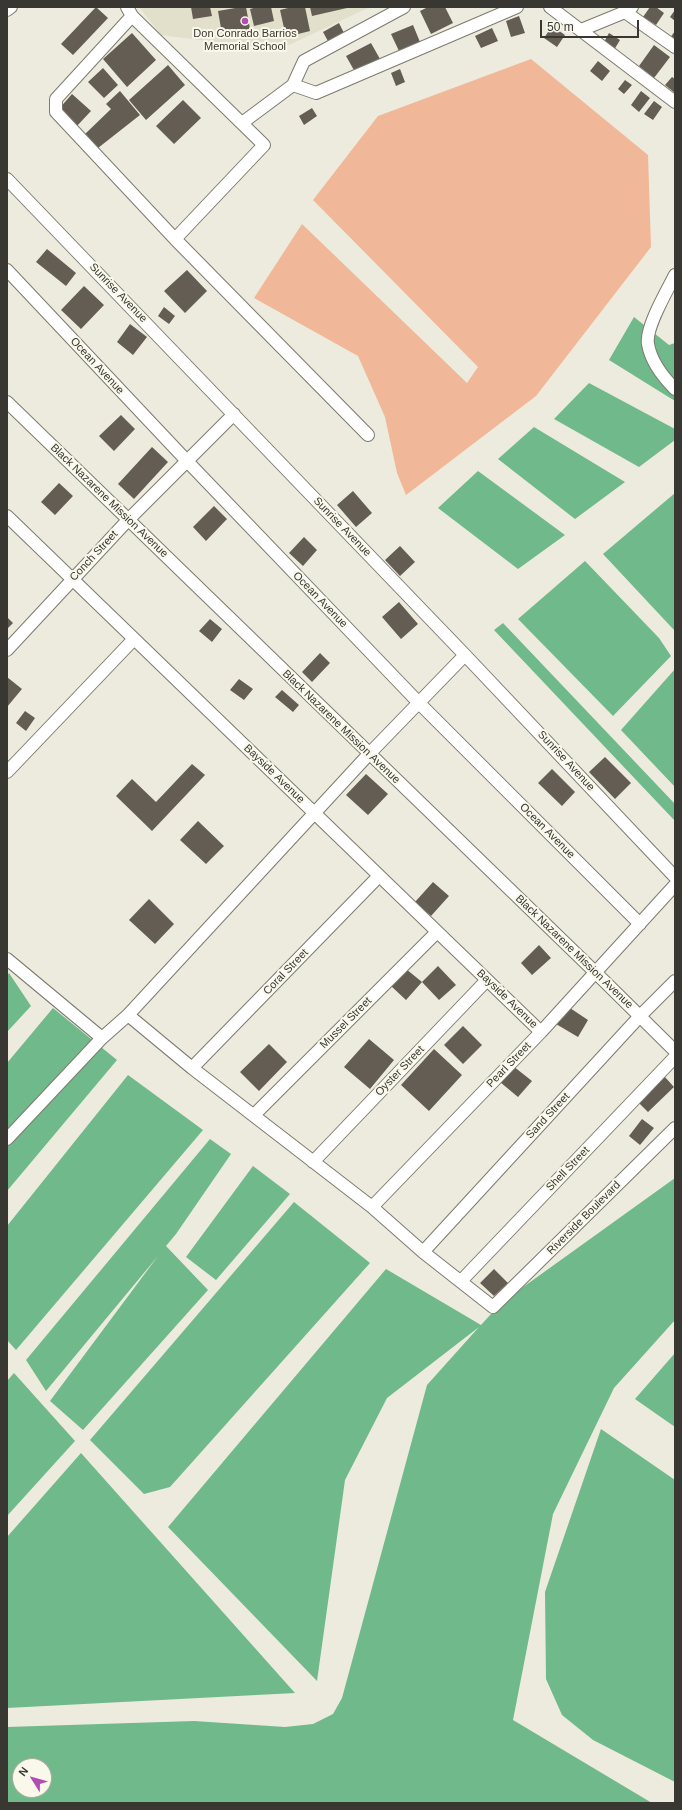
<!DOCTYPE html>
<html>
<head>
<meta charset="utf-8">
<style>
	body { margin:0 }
	#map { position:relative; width:682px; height:1810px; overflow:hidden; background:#ecebdd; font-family:Arial,sans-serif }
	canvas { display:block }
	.frame { position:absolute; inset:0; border:8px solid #383732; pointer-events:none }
	.north { position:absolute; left:12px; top:1758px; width:40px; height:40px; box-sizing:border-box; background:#f9f8eb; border:1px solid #acaba1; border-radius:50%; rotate:307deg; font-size:11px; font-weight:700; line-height:16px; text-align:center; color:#383732 }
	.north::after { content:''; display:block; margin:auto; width:14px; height:18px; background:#b24db2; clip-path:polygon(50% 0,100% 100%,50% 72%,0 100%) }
	.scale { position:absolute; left:540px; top:20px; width:99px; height:18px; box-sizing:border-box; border:2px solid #383732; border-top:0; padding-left:5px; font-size:12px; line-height:14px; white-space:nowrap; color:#383732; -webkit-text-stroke:3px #f9f8eb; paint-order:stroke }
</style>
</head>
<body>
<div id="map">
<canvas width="682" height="1810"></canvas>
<div class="frame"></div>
<div class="north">N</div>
<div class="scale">50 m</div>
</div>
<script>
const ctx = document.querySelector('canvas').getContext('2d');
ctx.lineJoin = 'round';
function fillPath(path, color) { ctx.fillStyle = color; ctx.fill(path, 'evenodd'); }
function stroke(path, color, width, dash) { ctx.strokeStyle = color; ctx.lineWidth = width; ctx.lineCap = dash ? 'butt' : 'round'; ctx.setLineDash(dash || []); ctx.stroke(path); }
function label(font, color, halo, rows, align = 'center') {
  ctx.font = font + ' Arial,sans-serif'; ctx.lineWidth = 4; ctx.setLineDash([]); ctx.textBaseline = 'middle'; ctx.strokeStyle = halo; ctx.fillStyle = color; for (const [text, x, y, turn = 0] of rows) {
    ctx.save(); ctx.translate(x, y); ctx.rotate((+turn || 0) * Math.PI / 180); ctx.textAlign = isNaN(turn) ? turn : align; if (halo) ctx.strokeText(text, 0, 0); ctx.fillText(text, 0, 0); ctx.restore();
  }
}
fillPath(new Path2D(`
	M139 7H370L278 50 161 35Z`), '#e2dfcb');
fillPath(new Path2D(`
	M531 59 648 155 651 247 536 396 406 495 397 473 385 417 358 356 254 298 302 224 467 383 478 367 313 200 378 116Z`), '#f1b799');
fillPath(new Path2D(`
	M634 317 669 345 675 343V401L609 360Z
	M589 383 675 429V440L639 467 554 419Z
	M534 427 625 482 575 519 498 459Z
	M478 471 565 535 518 569 438 508Z
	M675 493V627L674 630 603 554Z
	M585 561 659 638 671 656 613 716 518 619Z
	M503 623 675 804V821L494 630Z
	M675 669V787L621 730Z
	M9 973 31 1006 7 1032V976Z
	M53 1008 117 1060 7 1191V1063Z
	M128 1075 203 1130 16 1350 7 1340V1226Z
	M210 1139 231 1154 176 1234 166 1246 208 1290 83 1430 50 1401 158 1256 46 1391 26 1360Z
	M253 1166 290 1194 216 1280 186 1257Z
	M675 1178V1320L614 1388 553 1514 513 1720 652 1803H7V1727L194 1721 285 1727 313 1724 333 1714 342 1698 427 1385 479 1327 387 1398 345 1480 317 1681 168 1527 386 1269 481 1325 501 1303ZM20 1766H44V1790H20Z
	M294 1202 370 1263 170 1487 144 1494 90 1440Z
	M675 1353V1427L635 1399Z
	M14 1373 75 1441 7 1516V1381Z
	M601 1429 675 1480V1782L593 1740 562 1715 546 1679 545 1592Z
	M81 1453 295 1693 7 1708V1537Z`), '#70b98b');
fillPath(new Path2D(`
	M96 7 108 18 73 55 61 44Z
	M191 7H210L212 16 193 19Z
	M241 7H246L250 29 222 34 218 11Z
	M257 7H271L274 21 254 26 250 9Z
	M292 7H305L310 31 286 37 280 10Z
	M310 7H347V8L312 16Z
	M428 7H445L453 23 431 34 420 11Z
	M650 7H656L664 13 656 25 643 17Z
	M675 10V21L670 17Z
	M519 16 525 33 511 37 506 21Z
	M339 23 345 35 329 43 323 32Z
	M413 25 420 42 399 51 391 34Z
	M552 26 565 35 557 47 544 38Z
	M492 28 498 41 481 48 475 36Z
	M675 31V42L670 38Z
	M132 33 156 60 127 87 103 59Z
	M609 33 620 40 614 50 603 44Z
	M371 43 380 59 355 72 346 56Z
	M654 45 670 57 654 78 639 66Z
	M598 61 610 71 602 81 590 71Z
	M168 65 185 85 146 120 129 100Z
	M103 68 118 85 104 98 88 82Z
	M400 69 405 82 396 86 391 73Z
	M672 77 675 79V93L665 85Z
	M625 80 632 85 624 94 618 89Z
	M120 91 140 115 98 148 84 135 111 109 106 104Z
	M641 91 650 98 639 112 631 105Z
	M72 94 91 111 76 127 58 110Z
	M183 100 201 118 174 144 156 126Z
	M654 101 662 107 653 120 644 114Z
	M312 108 317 116 304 125 299 116Z
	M47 249 76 273 66 286 36 262Z
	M187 270 207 291 185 313 164 291Z
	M84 286 104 305 81 329 61 310Z
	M164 307 175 316 169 324 158 316Z
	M130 324 147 337 133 355 117 342Z
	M121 415 135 429 114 451 99 436Z
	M152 447 168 462 134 499 118 484Z
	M59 483 73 496 55 515 41 502Z
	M353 491 372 513 356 527 337 505Z
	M214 506 227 519 206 541 193 527Z
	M304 537 317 550 303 566 289 553Z
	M400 546 415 562 400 576 385 560Z
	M399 602 418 624 401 639 382 617Z
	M7 617 13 623 7 629Z
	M210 619 222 629 212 642 199 631Z
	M320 653 330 663 312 682 302 672Z
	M7 677 22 689 7 707Z
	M239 679 253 689 244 700 230 690Z
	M282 690 299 705 293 712 275 697Z
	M25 711 35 718 26 731 16 723Z
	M605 757 631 783 615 799 589 772Z
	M192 764 205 775 152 831 116 796 132 779 156 802Z
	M552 769 575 792 562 806 538 783Z
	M366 774 388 794 368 815 346 795Z
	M198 821 224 846 206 864 180 840Z
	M433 882 449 896 431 916 415 902Z
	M149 899 174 924 155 944 129 920Z
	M539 945 551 958 532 975 521 963Z
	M438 966 456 985 439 1000 422 982Z
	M406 969 422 982 406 1000 391 986Z
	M567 1006 588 1020 578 1037 556 1024Z
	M463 1026 482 1045 463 1064 444 1045Z
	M369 1039 394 1060 370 1089 344 1067Z
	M269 1044 287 1062 259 1091 240 1072Z
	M434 1049 462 1075 429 1111 401 1085Z
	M513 1066 532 1081 518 1097 500 1082Z
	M664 1076 674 1087 648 1112 638 1102Z
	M642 1119 654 1128 640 1145 629 1136Z
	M494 1269 508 1283 494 1296 480 1283Z`), '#645d53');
const street = new Path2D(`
	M127 7 132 16 264 145 175 239
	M550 7 675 102
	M7 10 11 7
	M625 12 675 47
	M132 16 56 99V112L175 239 368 435
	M581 30 625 12 632 7
	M293 85 316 93 517 7
	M242 123 293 85 304 61 404 7
	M7 179 465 655 675 877
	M7 270 186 460 419 703 640 924
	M675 275C667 291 645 328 648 344 651 362 663 377 675 389
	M7 402 595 972 675 1051
	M7 516 541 1032
	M7 650 128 520 234 414
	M7 772 134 639
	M7 959 102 1038
	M128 1015 192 1068 372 1207 423 1252 493 1307 675 1128
	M192 1068 379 876
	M254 1115 437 932
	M7 1139 102 1038 128 1015 369 754 465 655
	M313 1162 487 980
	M372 1207 541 1032 675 885
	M423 1252 640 1016 675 981
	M461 1281 675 1057`);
stroke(street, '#7c7b6f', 14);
stroke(street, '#fff', 12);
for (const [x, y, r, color] of [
	[245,21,4,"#b24db2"]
]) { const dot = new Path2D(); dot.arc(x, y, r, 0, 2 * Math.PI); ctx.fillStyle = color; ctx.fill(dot); stroke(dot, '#f9f8eb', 1.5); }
label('11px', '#383732', '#f9f8eb', [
	["Don Conrado Barrios",245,34],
	["Memorial School",245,47]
]);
label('11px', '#383732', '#f9f8eb', [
	["Sunrise Avenue",118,293,46],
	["Ocean Avenue",97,366,47],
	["Black Nazarene Mission Avenue",109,501,44],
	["Sunrise Avenue",342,527,46],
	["Conch Street",94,556,-47],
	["Ocean Avenue",320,600,46],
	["Black Nazarene Mission Avenue",341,727,44],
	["Sunrise Avenue",566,761,47],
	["Bayside Avenue",274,774,44],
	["Ocean Avenue",547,831,45],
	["Black Nazarene Mission Avenue",574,952,44],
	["Coral Street",286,972,-46],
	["Bayside Avenue",507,999,44],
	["Mussel Street",346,1023,-45],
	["Pearl Street",509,1065,-46],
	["Oyster Street",400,1071,-46],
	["Sand Street",548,1116,-47],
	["Shell Street",568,1169,-46],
	["Riverside Boulevard",584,1218,-45]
]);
</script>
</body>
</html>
